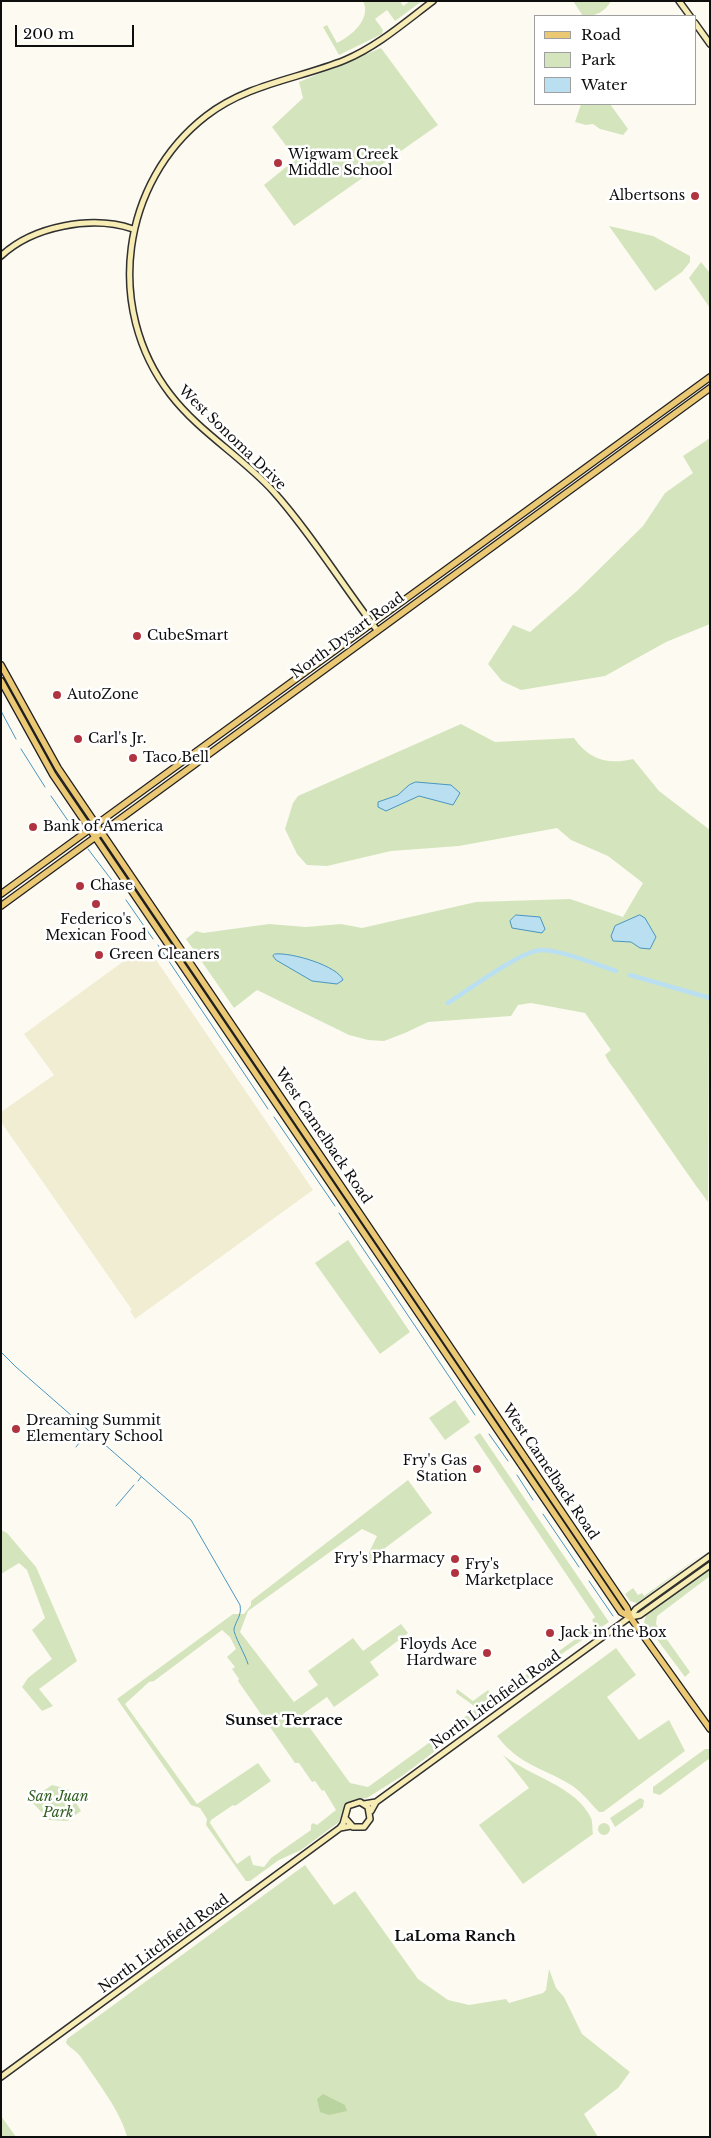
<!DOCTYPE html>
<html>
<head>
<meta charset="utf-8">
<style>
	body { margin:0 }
	#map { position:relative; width:711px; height:2138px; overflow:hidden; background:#fdfaf1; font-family:"Libre Baskerville",serif }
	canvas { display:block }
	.frame { position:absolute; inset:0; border:2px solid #0e0e0e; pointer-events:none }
	.legend { position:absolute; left:534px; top:15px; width:162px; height:90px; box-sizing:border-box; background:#fff; border:1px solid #9f9f9f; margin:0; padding:6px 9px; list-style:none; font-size:15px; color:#0e0e0e }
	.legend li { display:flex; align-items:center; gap:10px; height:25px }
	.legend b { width:25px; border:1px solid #9f9f9f }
	.scale { position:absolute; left:15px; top:25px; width:119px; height:22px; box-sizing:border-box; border:2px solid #0e0e0e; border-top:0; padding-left:6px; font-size:15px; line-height:18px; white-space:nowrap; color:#0e0e0e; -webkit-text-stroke:4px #fff; paint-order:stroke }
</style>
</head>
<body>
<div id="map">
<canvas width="711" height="2138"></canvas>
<div class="frame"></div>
<ul class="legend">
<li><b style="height:6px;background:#ebc874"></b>Road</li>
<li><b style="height:14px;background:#d4e5bd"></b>Park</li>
<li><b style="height:14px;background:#badff0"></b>Water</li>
</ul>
<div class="scale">200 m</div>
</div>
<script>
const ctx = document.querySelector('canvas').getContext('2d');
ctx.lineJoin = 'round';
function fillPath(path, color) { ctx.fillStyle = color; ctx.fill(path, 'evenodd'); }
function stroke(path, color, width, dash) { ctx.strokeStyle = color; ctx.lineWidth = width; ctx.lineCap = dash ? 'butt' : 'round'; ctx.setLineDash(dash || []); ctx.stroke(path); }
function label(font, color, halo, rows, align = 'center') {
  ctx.font = font + ' "Libre Baskerville",serif'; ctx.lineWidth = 5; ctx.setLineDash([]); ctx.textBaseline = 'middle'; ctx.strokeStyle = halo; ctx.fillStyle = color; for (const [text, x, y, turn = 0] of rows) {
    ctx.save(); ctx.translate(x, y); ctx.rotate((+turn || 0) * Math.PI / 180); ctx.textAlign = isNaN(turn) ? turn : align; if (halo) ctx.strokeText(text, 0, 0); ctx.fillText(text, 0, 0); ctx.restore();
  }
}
fillPath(new Path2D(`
	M148 948 313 1190 135 1319 130 1311 132 1310 1 1122V1112L54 1075 24 1034 132 955Z`), '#f1edd3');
fillPath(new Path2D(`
	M363 1H400L403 6 410 1H422L395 21 387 10 375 19 383 30 382 34 339 55 323 27 327 25 337 43C351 36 372 19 363 1Z
	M573 1H611C605 12 596 16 583 16Z
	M381 48 438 125 294 226 264 185 296 159 272 127 303 98 299 82Z
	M581 104H610L628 129 623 135 600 129 593 124 586 125 575 122Z
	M609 226 653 236 690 256V262L682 272 655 291Z
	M701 262 710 273V308L689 278Z
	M710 438V624L666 642 605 676 521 690 502 681 488 664 513 625 530 632 577 591 643 526 665 493 693 473 683 456Z
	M461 724 495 742 574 738C589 760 608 765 633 759L659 791 710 830 708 1202C674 1156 643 1108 609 1062L605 1055 611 1050 585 1013 531 1003 518 1005 511 1016 428 1022 405 1033 384 1041 368 1040 349 1035 257 990 234 1008 186 939 196 931 203 933 269 924 306 927 341 924 362 928 476 902 570 899 623 917 643 883 608 856 571 840 557 828 459 846 391 851 327 866 307 865 297 854 285 829 293 803 298 796Z
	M348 1240 410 1332 380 1354 315 1263Z
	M455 1400 470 1422 445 1440 429 1418Z
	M480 1433 609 1622 560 1655 546 1671 511 1694 402 1776 367 1798 356 1799 344 1808 339 1822 301 1850 279 1860 250 1881H246L206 1825 207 1819 200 1808 191 1805 117 1699 233 1614H244L251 1605V1601L408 1480 432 1513 385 1548 387 1551 369 1564 365 1561 377 1536 362 1529 248 1611 240 1632 294 1702 318 1685 308 1671 353 1638 363 1651 401 1624 408 1633 370 1662 379 1675 334 1707 327 1697 303 1714 302 1717 350 1783 368 1787 477 1708 456 1693 457 1689 473 1701 488 1690 494 1698 595 1625 592 1620 595 1617 474 1437ZM222 1630 230 1637 236 1649 227 1657 235 1667 232 1669 239 1679 238 1681 295 1763H299L312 1782 315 1781 322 1791 324 1790 336 1810 317 1825 313 1823 311 1825V1830L271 1858 264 1867 253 1865 250 1855 237 1864 210 1823 211 1820 233 1805 235 1806 271 1781 258 1763 197 1804 125 1704 149 1682 154 1681Z
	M1 1530 7 1533 36 1567 77 1661 39 1689 53 1706 42 1711 22 1687 28 1678 52 1659 32 1630 45 1618 27 1570 19 1563 1 1574Z
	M710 1549 637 1603 630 1601 625 1594 633 1588 638 1595 642 1593 644 1596Z
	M710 1568V1576L657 1616 656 1624 690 1672 685 1677 644 1622 646 1615Z
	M616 1648 636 1675 607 1697 639 1740 669 1720 685 1751 603 1812H599C590 1803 582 1792 571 1785 542 1767 520 1766 497 1736Z
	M705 1749H710V1758L660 1795 653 1793V1787Z
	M503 1755C529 1776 576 1786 591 1818 593 1823 592 1829 593 1834L523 1884 479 1825 529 1788Z
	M52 1785 68 1789 81 1811 67 1821 49 1820 32 1802 33 1798Z
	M640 1798 644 1800 643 1807 615 1827 610 1818Z
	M598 1829a6 6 0 1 1 12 0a6 6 0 1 1-12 0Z
	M305 1865 334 1905 355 1891 418 1979 448 2000 469 2005 506 1999 509 2003 543 1993 546 1990 549 1969 556 1988 564 1997 582 2034 630 2072 618 2088 584 2114 598 2137H127C122 2113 94 2077 80 2056 76 2051 70 2048 66 2043L67 2039Z
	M1 2116 16 2137H1Z`), '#d4e5bd');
fillPath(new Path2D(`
	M323 2094 345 2105 347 2111 329 2115 320 2112 317 2099Z`), '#b9d49e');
const water = new Path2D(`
	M416 782 451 785 460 793 453 805 419 796 386 811 378 807V802L398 795 409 785Z
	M516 915 540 917 545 929 542 933 512 928 510 921Z
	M640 915 645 918 656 937 650 949 640 948 631 942 613 941 611 936 615 926Z
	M275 954C291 952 338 966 343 980L337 984 312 981 276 960 273 956Z`);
fillPath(water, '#badff0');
stroke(water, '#4996c0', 1);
stroke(new Path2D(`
	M1 711 16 739
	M21 749 45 787
	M51 796 75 831
	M88 849 120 891
	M126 900 153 939
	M158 945 268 1109
	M274 1117 335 1206
	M339 1213 475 1415
	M1 1352 16 1367 191 1520 240 1605C242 1616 236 1620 234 1629 233 1634 246 1656 248 1664
	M489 1434 508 1461
	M83 1437 87 1431
	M76 1447 80 1442
	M517 1475 533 1500
	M138 1481 141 1477
	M116 1506 134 1485
	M543 1514 579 1567
	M589 1581 613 1616`), '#4996c0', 1);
stroke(new Path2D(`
	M630 975 710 998
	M448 1003C467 991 523 949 542 950 564 951 594 964 616 971`), '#badff0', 4.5);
const secondary = new Path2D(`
	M679 1 690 16
	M695 23 710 44
	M1 256C33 226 92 215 133 229
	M377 630C343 586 310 532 273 491 241 456 199 432 170 394 104 308 121 182 206 116 247 84 298 79 345 60 378 46 405 22 433 1
	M631 1617 640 1615 710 1565
	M376 1802 630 1617 636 1609 710 1556
	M364 1804 376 1802 371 1811
	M345 1818 353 1827H364L370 1819 368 1807 360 1802 348 1806 343 1824 340 1828 351 1826
	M1 2077 340 1828`);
const primary = new Path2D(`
	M1 665 58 768 627 1608 630 1617 710 1729
	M1 681 53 775 621 1612 630 1617
	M1 894 710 377
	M1 906 710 388`);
stroke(secondary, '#303030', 8);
stroke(primary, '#1f1f1f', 8);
stroke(secondary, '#f7ecb3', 5);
stroke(primary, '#ebc874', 5.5);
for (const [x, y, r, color] of [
	[278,163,5,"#b03440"],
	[695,196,5,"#b03440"],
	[137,636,5,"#b03440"],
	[57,695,5,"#b03440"],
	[78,739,5,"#b03440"],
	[133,758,5,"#b03440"],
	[33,827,5,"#b03440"],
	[80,886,5,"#b03440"],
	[96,904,5,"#b03440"],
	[99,955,5,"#b03440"],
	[16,1429,5,"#b03440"],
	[477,1469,5,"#b03440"],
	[455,1559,5,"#b03440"],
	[455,1573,5,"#b03440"],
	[550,1633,5,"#b03440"],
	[487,1653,5,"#b03440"]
]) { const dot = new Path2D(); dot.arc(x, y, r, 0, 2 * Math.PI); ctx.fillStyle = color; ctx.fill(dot); stroke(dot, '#fff', 2); }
label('14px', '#0e0e0e', '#fff', [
	["Wigwam Creek",288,155],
	["Middle School",288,171],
	["Albertsons",685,196,"right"],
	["CubeSmart",147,636],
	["AutoZone",67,695],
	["Carl's Jr.",88,739],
	["Taco Bell",143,758],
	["Bank of America",43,827],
	["Chase",90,886],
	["Federico's",96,920,"center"],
	["Mexican Food",96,936,"center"],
	["Green Cleaners",109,955],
	["Dreaming Summit",26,1421],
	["Elementary School",26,1437],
	["Fry's Gas",467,1461,"right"],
	["Station",467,1477,"right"],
	["Fry's Pharmacy",445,1559,"right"],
	["Fry's",465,1565],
	["Marketplace",465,1581],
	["Jack in the Box",560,1633],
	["Floyds Ace",477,1645,"right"],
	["Hardware",477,1661,"right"]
], 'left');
label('14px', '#0e0e0e', '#fff', [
	["West Sonoma Drive",232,438,44],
	["North Dysart Road",348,636,-36],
	["West Camelback Road",323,1136,56],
	["West Camelback Road",550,1472,56],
	["North Litchfield Road",496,1700,-36],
	["North Litchfield Road",164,1944,-36]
]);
label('italic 14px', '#346025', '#fff', [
	["San Juan",58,1797],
	["Park",58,1813]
]);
label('bold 15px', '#0e0e0e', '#fff', [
	["Sunset Terrace",284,1721],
	["LaLoma Ranch",455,1937]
]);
</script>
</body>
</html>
